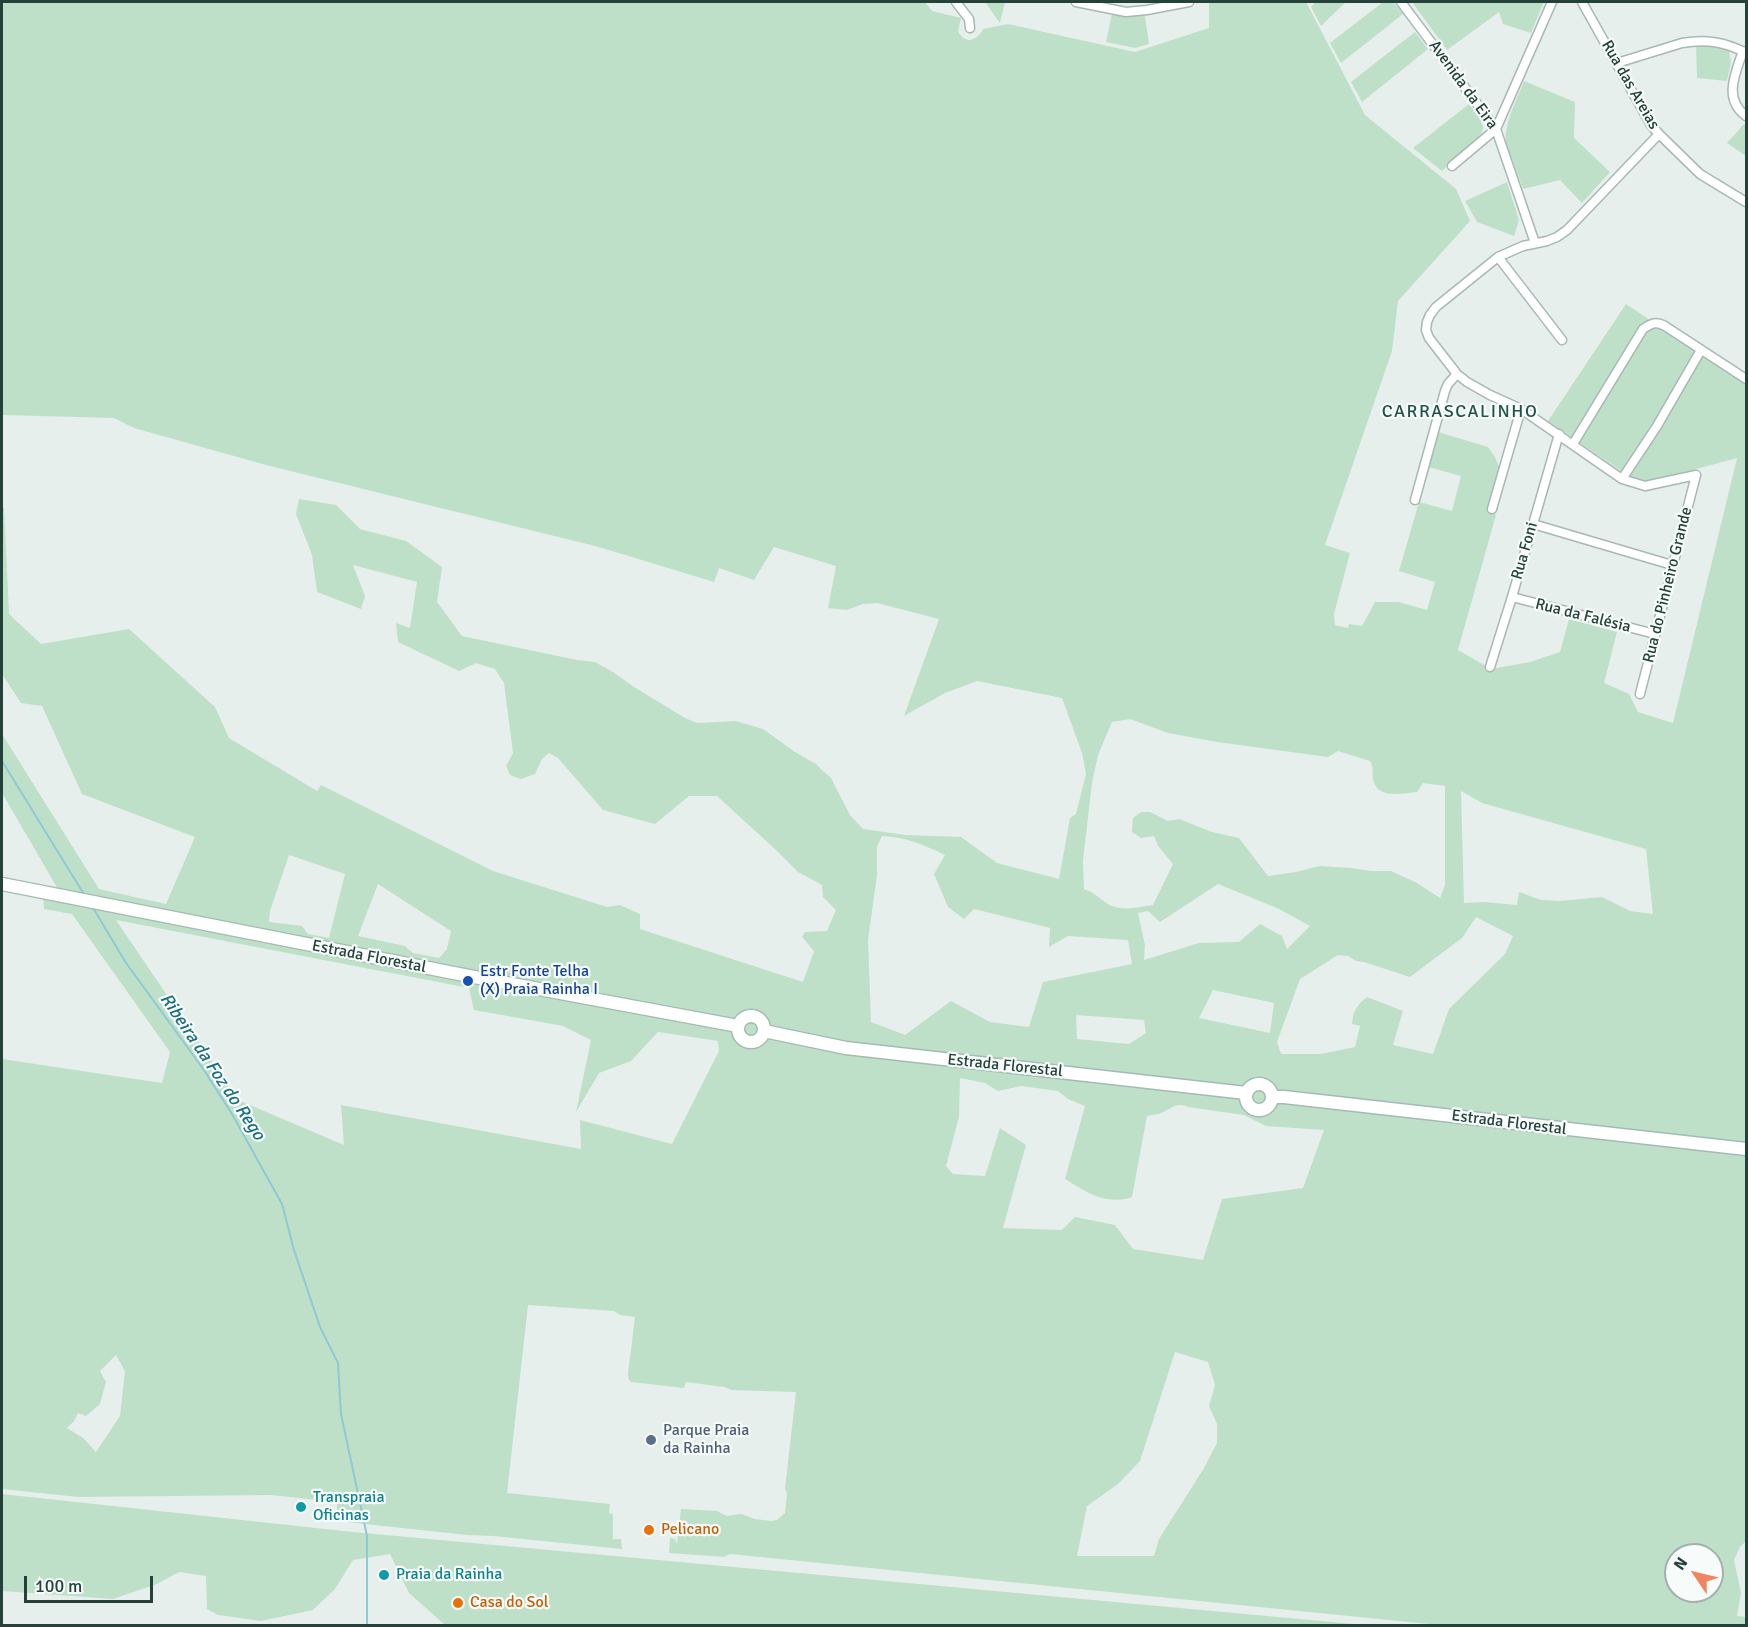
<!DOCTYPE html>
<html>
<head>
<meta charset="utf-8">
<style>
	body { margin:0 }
	#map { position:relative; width:1748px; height:1627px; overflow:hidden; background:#e6efeb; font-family:Signika,sans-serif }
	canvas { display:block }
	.frame { position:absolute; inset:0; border:3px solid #24423a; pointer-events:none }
	.north { position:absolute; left:1664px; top:1543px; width:60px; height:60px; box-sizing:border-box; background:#f7fbf9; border:2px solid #a3b1ad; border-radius:50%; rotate:305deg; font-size:16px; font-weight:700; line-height:24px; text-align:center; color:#24423a }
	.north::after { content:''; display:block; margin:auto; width:21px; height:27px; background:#f4845f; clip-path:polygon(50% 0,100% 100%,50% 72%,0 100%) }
	.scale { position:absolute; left:24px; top:1576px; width:129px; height:27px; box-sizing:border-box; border:3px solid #24423a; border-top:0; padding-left:8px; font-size:18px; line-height:21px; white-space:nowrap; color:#24423a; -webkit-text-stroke:4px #f7fbf9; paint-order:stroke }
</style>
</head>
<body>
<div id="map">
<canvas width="1748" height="1627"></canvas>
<div class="frame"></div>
<div class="north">N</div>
<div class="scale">100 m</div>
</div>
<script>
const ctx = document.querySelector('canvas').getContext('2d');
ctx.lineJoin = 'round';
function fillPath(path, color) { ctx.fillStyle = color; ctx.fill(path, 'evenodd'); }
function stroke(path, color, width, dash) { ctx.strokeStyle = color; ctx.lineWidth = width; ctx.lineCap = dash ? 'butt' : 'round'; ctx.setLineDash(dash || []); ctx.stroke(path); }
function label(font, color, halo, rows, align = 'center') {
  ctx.font = font + ' Signika,sans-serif'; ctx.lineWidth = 4.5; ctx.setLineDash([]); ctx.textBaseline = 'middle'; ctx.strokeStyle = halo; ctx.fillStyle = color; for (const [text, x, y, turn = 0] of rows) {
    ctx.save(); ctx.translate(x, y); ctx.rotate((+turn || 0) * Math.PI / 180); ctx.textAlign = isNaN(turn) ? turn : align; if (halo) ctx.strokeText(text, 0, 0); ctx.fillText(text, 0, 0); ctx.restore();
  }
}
fillPath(new Path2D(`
	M2 2H925L932 11 961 18 958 31C965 45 977 41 983 29L1008 24 1135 52 1209 28V2H1306L1365 115 1456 189 1470 221 1398 301 1392 351 1325 545 1350 553 1334 614 1335 625 1348 628 1349 624 1362 626 1375 602H1398L1427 610 1435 582 1399 571 1419 502 1452 511 1461 476 1428 467 1438 432 1488 447 1495 457 1500 469 1488 509 1496 515 1458 650 1491 669 1530 662 1560 652 1569 619 1617 632 1604 683 1629 694 1638 712 1673 723 1737 458 1648 482 1636 481 1548 421 1626 304 1746 384V1541L1740 1547 1734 1560 1741 1593 1737 1616 1746 1617V1625H1439L730 1554 724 1557 669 1553 670 1538 675 1539 677 1544 681 1509 717 1511 727 1516 741 1514 755 1519 771 1521 777 1520 785 1513 787 1493 785 1489 796 1392 732 1390 724 1387 686 1382 684 1388 631 1382 629 1380 628 1374 635 1317 620 1315 614 1311 528 1305 507 1493 610 1504 609 1513 613 1514V1539H621L622 1549 493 1536 467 1535 337 1521V1502L271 1495 78 1497 2 1489V1059L162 1083 170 1052 72 914 44 909 43 893 62 896 2 793V734L99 889 166 904 195 837 82 794 42 706 21 703 2 674V508H4L9 614 41 644 129 629 215 707 229 738 317 791 321 785 493 871 607 907 620 905 640 914V929L803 982 814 951 802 937 805 932 827 931 836 910 823 897 822 885 798 872 776 850 717 796H689L655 824 603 810 558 758 549 753 542 759 535 774 521 779 510 775 506 766 513 753 504 683 495 669 476 663 459 671 398 642 396 623 410 628 417 582 353 565 365 596 361 609 317 592 312 555 296 514 299 499 336 505 360 529 406 541 442 567 437 602 462 636 577 660 595 662 613 672 634 687 685 718 697 723 736 721 763 729 795 752 816 764 823 771 831 778 850 815 863 829 906 835 961 837 997 863 1059 879 1070 818 1076 814 1086 774 1082 753 1062 698 977 681 945 693 904 716 939 619 877 603 863 604 847 610 828 608 836 566 774 547 754 580 719 568 714 582 599 547 266 465 134 428 114 418 2 415ZM1130 719 1168 733 1217 742 1328 757 1338 751 1370 761C1374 767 1372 773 1373 780 1378 800 1403 793 1417 792L1423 783 1445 786V885L1440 898 1417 883 1391 871H1371L1351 868 1319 866 1296 872 1268 876 1239 838 1212 832 1179 819 1168 821 1150 812H1141L1133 818 1132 832 1141 838 1154 836 1158 846 1173 864 1153 905C1137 907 1119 913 1105 902 1098 897 1093 892 1084 889L1083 860 1092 783 1098 755 1112 722ZM1461 791 1482 803 1646 849 1653 914 1630 911 1602 897 1560 901 1541 900 1519 892 1517 905 1484 902 1464 903ZM882 836C906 837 924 845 945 855L934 874 948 907 964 919 974 909 1050 928 1049 947 1068 936 1128 940 1132 964 1043 982 1029 1027 990 1022 951 1001 905 1035 871 1022 868 940 877 875V847ZM289 855 345 874 329 938 308 934 302 926 269 922 270 911ZM378 884 451 931 447 949 439 958 413 953 405 946 358 936ZM1218 884 1279 909 1310 926 1287 949 1282 936 1260 924 1239 942 1199 943 1144 960 1145 945 1138 913 1148 911 1160 922ZM1476 917 1513 936 1505 954 1449 1009 1433 1054 1393 1045 1403 1011 1367 997C1357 1005 1353 1011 1352 1024L1360 1026 1355 1047 1321 1054H1281L1277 1042 1300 979 1338 955 1348 956 1356 961 1364 962 1410 977 1462 938ZM116 920 469 988 474 1010 563 1026 591 1040 576 1112 599 1073 631 1061 658 1032 718 1041 719 1051 672 1144 580 1120 581 1149 341 1105 344 1145 238 1100ZM1213 990 1274 1003 1270 1033 1199 1018ZM1076 1015 1144 1020 1146 1033 1129 1044 1077 1039ZM960 1078 985 1083 998 1091 1021 1086 1058 1091 1068 1099 1085 1106 1065 1179C1086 1192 1106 1206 1132 1197L1147 1116C1151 1115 1154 1115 1158 1114 1170 1111 1175 1101 1188 1107L1244 1115 1266 1126 1324 1130 1303 1188 1222 1199 1203 1260 1133 1249 1115 1225 1075 1217 1062 1230 1003 1228 1026 1145 1000 1128 985 1176 953 1174 946 1166 959 1117ZM1175 1352 1208 1362 1215 1385 1209 1406 1217 1424V1443L1204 1468 1159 1539 1154 1556H1077L1087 1506 1118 1484 1140 1461ZM116 1355 125 1371 120 1416 96 1452 83 1438 67 1428 74 1421 78 1413 86 1416 100 1404 106 1382 100 1371ZM1676 1555H1712V1591H1676Z
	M985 2H1005L1000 23Z
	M1315 2H1346L1321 26 1311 7Z
	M1383 2H1393L1403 14 1341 63 1330 43Z
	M1412 2H1544L1531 33 1503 24 1499 12 1447 50Z
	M1112 14 1120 16H1145L1149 44 1135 48 1106 42Z
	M1415 32 1428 49 1362 102 1351 82Z
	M1696 45H1709L1729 51 1731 62 1727 81 1697 78Z
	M1524 81 1575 102 1574 138 1610 172 1582 203 1560 180 1523 189 1506 143C1504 122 1517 100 1524 81Z
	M1469 104C1474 111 1483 120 1483 129 1482 139 1450 163 1442 171L1413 148Z
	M1744 124 1746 125V156L1727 143Z
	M1507 182 1519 220 1514 236 1477 222 1465 201Z
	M2 1494 353 1532 1365 1625H445L409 1593 390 1554 353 1560 335 1589 313 1610 261 1621 218 1615 207 1609 206 1576 179 1572 157 1584 113 1599 2 1591Z`), '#bfe0c8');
stroke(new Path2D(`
	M2 761 85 896
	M92 906 126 963 204 1070 232 1114 282 1204 294 1250 320 1327 338 1363 341 1414 367 1536V1626`), '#8ec9d4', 2);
const minor = new Path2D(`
	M956 2 969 19 970 28
	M1076 2 1126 12 1147 10 1189 2
	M1401 2 1496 129 1535 243
	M1582 2 1651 125 1659 134 1700 174 1746 202
	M1743 51C1735 74 1723 99 1746 116
	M1617 63 1682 43C1707 39 1725 42 1746 53
	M1452 166 1496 129 1552 2
	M1498 257 1562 340
	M1573 444 1643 329C1652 323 1656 321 1665 326L1746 379
	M1622 479 1657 426 1701 350
	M1415 500 1445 391 1448 384 1457 374
	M1492 509 1521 409
	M1533 524 1672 565
	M1512 597 1655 634
	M1490 667 1512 597 1559 434
	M1640 694 1696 475 1645 486 1622 479 1521 409 1490 395 1467 382 1457 374 1429 338 1426 330 1427 322 1430 315 1436 307 1498 257 1523 246 1547 241 1557 237 1567 230 1659 134`);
const secondary = new Path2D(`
	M2 884 469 976 738 1026
	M738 1029a13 13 0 1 1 26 0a13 13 0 1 1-26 0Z
	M764 1031 846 1048 1246 1093
	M1246 1097a13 13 0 1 1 26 0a13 13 0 1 1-26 0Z
	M1272 1097H1284L1746 1149`);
stroke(minor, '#a8b8b2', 11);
stroke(secondary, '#a4bbb3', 15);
stroke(minor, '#fff', 8);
stroke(secondary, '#fff', 12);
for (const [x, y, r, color] of [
	[468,981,6,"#1a4fb4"],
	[651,1440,6,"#5c6f8a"],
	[301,1507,6,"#0f9aa8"],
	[649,1530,6,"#e8710a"],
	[384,1575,6,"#0f9aa8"],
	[458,1603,6,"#e8710a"]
]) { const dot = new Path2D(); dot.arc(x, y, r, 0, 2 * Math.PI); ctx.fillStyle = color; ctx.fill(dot); stroke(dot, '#f7fbf9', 2); }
label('16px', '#24423a', '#f7fbf9', [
	["Avenida da Eira",1463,85,54],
	["Rua das Areias",1630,85,60],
	["Rua Foni",1525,551,-74],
	["Rua do Pinheiro Grande",1668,585,-76],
	["Rua da Falésia",1583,616,14],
	["Estrada Florestal",369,957,11],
	["Estrada Florestal",1005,1066,6],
	["Estrada Florestal",1509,1123,7]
]);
label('16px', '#164399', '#f7fbf9', [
	["Estr Fonte Telha",480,972],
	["(X) Praia Rainha I",480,990]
], 'left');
label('16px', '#4e5e75', '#f7fbf9', [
	["Parque Praia",663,1431],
	["da Rainha",663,1449]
], 'left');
label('16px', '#0d838f', '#f7fbf9', [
	["Transpraia",313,1498],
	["Oficinas",313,1516],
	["Praia da Rainha",396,1575]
], 'left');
label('16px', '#c56008', '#f7fbf9', [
	["Pelicano",661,1530],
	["Casa do Sol",470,1603]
], 'left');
ctx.letterSpacing = '1.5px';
label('18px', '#1f5548', '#f7fbf9', [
	["CARRASCALINHO",1460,412]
]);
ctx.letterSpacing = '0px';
label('italic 18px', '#1c6f80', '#f7fbf9', [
	["Ribeira da Foz do Rego",212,1067,56]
]);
</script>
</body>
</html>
